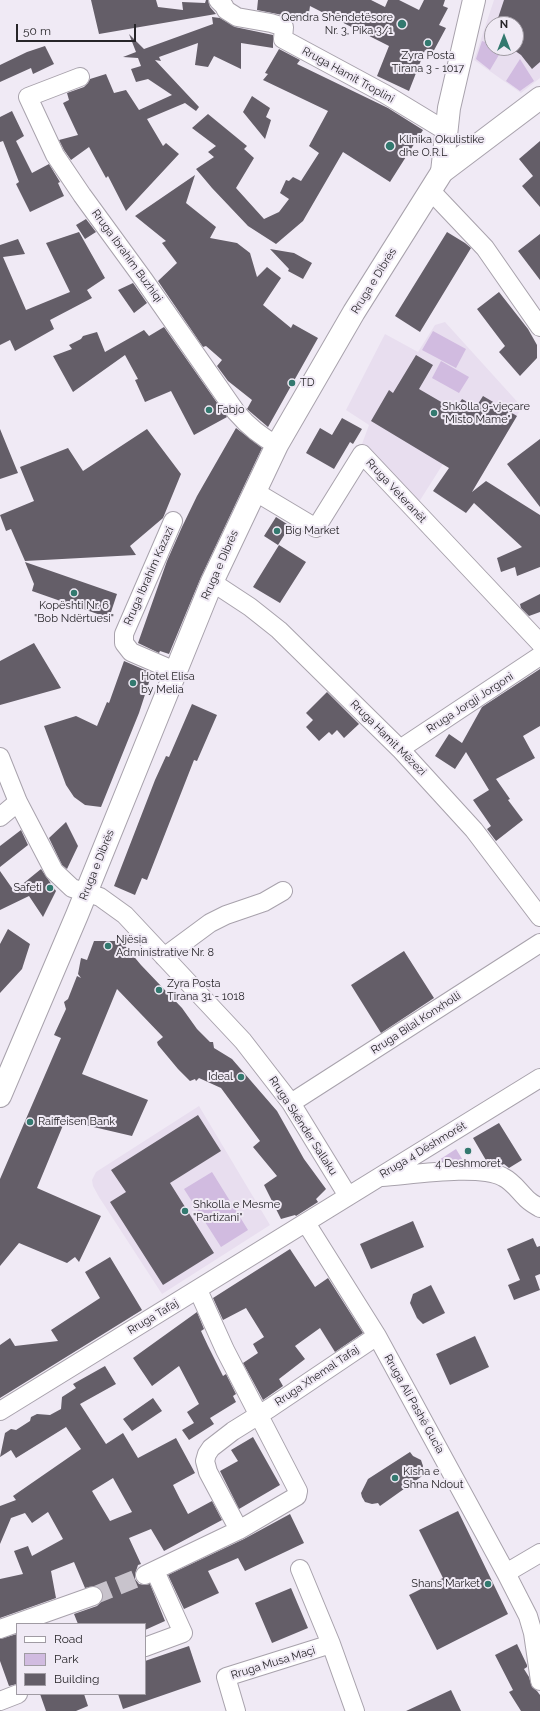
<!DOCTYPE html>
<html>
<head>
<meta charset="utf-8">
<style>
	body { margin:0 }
	#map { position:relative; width:540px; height:1711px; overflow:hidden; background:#f0eaf5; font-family:Raleway,sans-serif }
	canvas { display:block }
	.legend { position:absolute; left:16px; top:1623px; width:130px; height:72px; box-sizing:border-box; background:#f0eaf5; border:1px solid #a09ba3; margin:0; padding:5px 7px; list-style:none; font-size:12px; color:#272529 }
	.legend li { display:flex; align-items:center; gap:8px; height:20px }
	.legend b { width:20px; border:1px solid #a09ba3 }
	.north { position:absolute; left:484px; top:16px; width:40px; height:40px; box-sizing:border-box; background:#f0eaf5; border:1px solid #a09ba3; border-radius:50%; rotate:0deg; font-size:11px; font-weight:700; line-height:16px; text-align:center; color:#272529 }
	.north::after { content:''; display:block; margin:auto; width:14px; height:18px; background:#33796f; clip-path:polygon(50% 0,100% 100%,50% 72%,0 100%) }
	.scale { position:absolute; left:16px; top:24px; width:120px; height:18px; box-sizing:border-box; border:2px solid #272529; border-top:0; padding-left:5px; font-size:12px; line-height:14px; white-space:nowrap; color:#272529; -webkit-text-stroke:3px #f0eaf5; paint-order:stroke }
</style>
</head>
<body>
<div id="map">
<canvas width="540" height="1711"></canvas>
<ul class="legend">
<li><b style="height:5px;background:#fff"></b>Road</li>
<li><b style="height:11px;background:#d1bbe0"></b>Park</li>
<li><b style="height:11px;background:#645e68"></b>Building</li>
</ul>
<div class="north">N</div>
<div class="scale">50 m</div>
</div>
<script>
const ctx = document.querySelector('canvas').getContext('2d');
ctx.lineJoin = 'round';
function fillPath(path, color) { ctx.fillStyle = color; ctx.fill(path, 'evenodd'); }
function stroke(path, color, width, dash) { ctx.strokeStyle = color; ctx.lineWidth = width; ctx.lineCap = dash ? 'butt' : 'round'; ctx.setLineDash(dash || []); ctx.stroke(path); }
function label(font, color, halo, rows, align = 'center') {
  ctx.font = font + ' Raleway,sans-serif'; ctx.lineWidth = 4; ctx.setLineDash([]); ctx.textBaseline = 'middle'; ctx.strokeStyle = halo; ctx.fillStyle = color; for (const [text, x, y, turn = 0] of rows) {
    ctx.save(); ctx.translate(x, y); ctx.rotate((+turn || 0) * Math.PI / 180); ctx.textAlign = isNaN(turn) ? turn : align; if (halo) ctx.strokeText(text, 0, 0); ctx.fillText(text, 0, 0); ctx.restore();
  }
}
fillPath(new Path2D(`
	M494 0H540V78L521 93 474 60ZM492 24H516V48H492Z
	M445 322 522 407 483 473 443 464 417 505 362 444 369 425 346 410 385 334 418 352 435 325Z
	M199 1106 270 1225 162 1294 99 1197 93 1186 92 1180 96 1172Z`), '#e8deef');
fillPath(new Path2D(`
	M482 41 492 44V48H503L490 70 476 59Z
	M520 59 534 81 520 91 506 81Z
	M433 331 466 349 456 368 422 350Z
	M441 361 469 377 459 393 432 378Z
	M456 1149 464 1162 428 1167Z
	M212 1172 248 1230 221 1247 184 1189Z`), '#d1bbe0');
fillPath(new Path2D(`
	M91 0H156L158 7 183 10 182 2 205 3 206 0H208L210 7 216 14 99 34Z
	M258 0H371L385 7 388 0H399L419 10 424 0H445L443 6 448 8 439 25 446 28 432 54 425 50 409 91 377 76 389 46 310 6 308 20 257 10Z
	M504 0H540V62L532 69 521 55 511 48H516V24H496Z
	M212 17 220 18 235 27 273 35V48L241 43V69L214 56 208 67 195 65 198 43 159 57 161 61 155 60 199 107 196 111 185 103 147 119 163 146 166 143 179 154 126 211 108 176 106 178 89 147 71 160 64 150 59 140 78 135 63 103 69 100 67 93 84 87 88 83 90 79 106 74 114 93 126 90 139 110 172 95 148 79 136 82 131 69 141 66 138 58 123 57 136 52 129 34 144 49 213 24Z
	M45 46 54 64 33 74 31 68 0 82V65L27 52Z
	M279 49 300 60 297 64 388 108 423 130 390 182 343 152 303 221 276 244 248 226 212 188 196 169 214 157 208 152 216 146 192 128 208 114 247 146 244 149 254 158 236 188 264 219 279 212 289 199 280 193 286 180 289 181 293 177 301 181 319 153 309 146 328 111 263 80 268 74 265 73Z
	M252 96 270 108 266 117 271 120 265 139 243 112Z
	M12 111 24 136 16 141 32 173 49 164 60 182 58 183 64 196 30 212 16 184 19 182 3 141 0 142V117Z
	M540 141V207L522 186 533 176 519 159Z
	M195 175 186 203 216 227 210 238 237 243 250 253 257 277 267 267 281 278 263 305 291 328 293 324 318 338 268 427 247 409 252 400 228 381 217 366 222 360 206 346 203 347 158 281 177 263 162 243 166 241 135 216Z
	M86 219 96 232 85 239 76 225Z
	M79 232 105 278 87 290 92 298 50 320 54 329 15 351 10 340 0 345V245L18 239 25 254 3 257 26 310 70 292 46 243Z
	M447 232 465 243 471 248 420 332 395 316Z
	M540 234V280L518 251Z
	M270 249 294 253 312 263 303 279 288 271 289 269Z
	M133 283 147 303 134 313 118 290Z
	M499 292 528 329 537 345V358L520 376 499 352 505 346 477 309Z
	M164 327 227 417 194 435 171 391 145 402 135 380 138 379 125 355 73 392 53 356 72 349 69 345 81 339 83 336 97 332 105 352 144 330 149 336Z
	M416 355 433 365 419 389 455 410 462 399 476 407 483 396 517 416 472 492 486 481 540 515V567L517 576 515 567 501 572 497 558 522 547 474 503 466 513 433 491 449 468 371 421 389 390 393 393Z
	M342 418 362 429 353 444 350 442 334 469 306 453 320 428 332 435Z
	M236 428 262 448 201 577 169 654 160 651 159 653 138 643 167 561 182 527 197 496Z
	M0 429 18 473 0 479Z
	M147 429 181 474 163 518 130 546 136 555 25 561 11 529 6 531 0 515 34 501 20 467 68 448 83 471Z
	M540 439V507L507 464Z
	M276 517 290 526 278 545 264 536Z
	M279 545 306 562 280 603 253 587Z
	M25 562 117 594 109 618 32 591 34 584Z
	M540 594V612L529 616 521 608 520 604Z
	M34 643 61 688 0 705V661Z
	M124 661 152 673 139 713 101 807 85 805 74 797 66 785 44 726 76 716 97 726 107 702 109 703Z
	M540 669V726L523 736 535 758 496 779 510 799 508 800 523 820 496 841 487 829 491 826 473 800 489 790 466 752 455 769 435 756 449 734 462 743 482 707Z
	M327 692 359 724 344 738 337 730 332 735 329 732 319 741 306 727 313 720 306 713Z
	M192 704 217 715 197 761 194 760 147 880 142 878 135 895 114 886 155 780 166 756 169 757Z
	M66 822 78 846 67 869 62 865 49 838Z
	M21 830 28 845 0 867V846Z
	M41 869 56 891 43 917 29 896 0 910V871L14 891Z
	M8 929 30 944 22 969 0 993V944Z
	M94 941H121L141 965 182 1008 197 1029 210 1042H213L214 1048 232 1059 277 1111 304 1159 326 1189 316 1199 318 1202 296 1216 295 1215 281 1219 264 1185 277 1176 253 1147 260 1141 221 1088 199 1078 196 1081 195 1079 190 1081 178 1069 158 1045 157 1042 163 1037 117 989 82 1074 148 1100 132 1136 85 1125 66 1118 37 1188 101 1216 79 1262 75 1257 67 1263 19 1243 0 1266V1179L61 1038 54 1035 66 1009 64 1002 68 999 77 976 81 978 78 974 81 958 87 960Z
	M404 951 434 998 381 1033 351 985Z
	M198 1115 221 1151 170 1183 214 1253 163 1285 110 1202 126 1192 111 1170Z
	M499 1123 522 1160 509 1168 504 1164 502 1165 494 1162H487L473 1138Z
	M413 1221 424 1247 371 1269 360 1244Z
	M533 1238 537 1247 540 1246V1274L535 1276 540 1290 514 1300 508 1285 520 1280 507 1249Z
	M290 1249 315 1287 328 1278 363 1333 335 1352 320 1328 295 1346 305 1359 279 1379 283 1386 263 1400 243 1363 258 1353 253 1344 264 1337 246 1308 223 1320 213 1298Z
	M110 1257 142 1310 0 1398V1345L10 1338 15 1346 58 1341 51 1330 100 1298 85 1272Z
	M431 1285 445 1313 423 1324 417 1318 410 1303 413 1294Z
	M197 1312 204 1329 201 1331 208 1346 223 1376 226 1374 236 1394 233 1396 236 1402 210 1418 214 1424 189 1440 182 1430 194 1423 187 1412 199 1404 179 1366 152 1386 133 1358Z
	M475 1336 489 1367 450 1385 436 1354Z
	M105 1366 116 1384 80 1404 106 1444 123 1433 138 1458 176 1438 195 1473 173 1485 180 1499 188 1514 212 1501 222 1520 164 1551 151 1529 129 1538 141 1564 138 1565 135 1574V1579L139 1584 145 1585 150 1584 165 1621 145 1630V1624H78L74 1614 97 1606 101 1602 103 1598V1592L99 1588 95 1586 85 1588 74 1562 51 1571 56 1598 0 1618V1579L23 1574 14 1551 28 1546 32 1556 63 1539 48 1512 32 1523 25 1513 11 1518 0 1544V1506L16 1500 13 1496 81 1449 66 1427 16 1458 11 1450 0 1457 5 1433 11 1429 16 1430 30 1421 31 1417 37 1414 50 1415 61 1409 62 1397 76 1388 73 1384ZM113 1478 132 1512 110 1521 92 1491Z
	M153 1398 162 1411 132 1431 123 1419Z
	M253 1437 280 1485 239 1509 220 1471 238 1461 231 1450Z
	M410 1452 413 1456 421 1460 423 1466 422 1470 425 1474 380 1506 378 1503 372 1504 365 1502 362 1497 361 1493 368 1479Z
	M458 1511 508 1614 437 1650 409 1595 443 1578 419 1530Z
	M290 1514 304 1543 245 1571 238 1558 208 1571 219 1593 184 1609 168 1575 244 1539Z
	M291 1588 308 1628 272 1643 255 1603Z
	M17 1634V1684L9 1686 0 1661V1639Z
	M517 1644 527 1665V1667L524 1669 529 1677 532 1687 537 1691 540 1695V1711H521L509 1692 513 1690 495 1655Z
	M189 1646 201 1682 123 1709 118 1694H145V1661Z
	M451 1690 461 1711H406Z
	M40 1694H84L88 1706 76 1711H46Z`), '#645e68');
stroke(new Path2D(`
	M93 1596 145 1575`), '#c8c3cc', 18, [18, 9]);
const minor = new Path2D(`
	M218 0 224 6 226 10 237 17 271 23 284 27 283 39 385 94 446 131
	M80 77 28 97 55 155 82 195 144 280 236 412C248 426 261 437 277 445
	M430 190 485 248 540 327
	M254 491 316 528 362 454 540 643
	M173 521 124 634V643L131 652 175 671
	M212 582 250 607 279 630 400 749 474 830 540 917
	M400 749 540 656
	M0 757 18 802 54 871 72 888 100 897 125 915 243 1041 291 1103 348 1196
	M0 817 18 802
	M164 957 210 923 226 915 264 902 283 891
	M291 1103 540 943
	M382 1177C411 1175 479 1164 503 1177 513 1182 518 1190 525 1197 529 1202 535 1205 540 1208
	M306 1223 377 1336 506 1573 528 1616 533 1633 540 1681
	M0 1411 540 1078
	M239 1530 208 1472 205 1461 207 1454 211 1448 233 1431 270 1408 377 1336
	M300 1569 331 1644 355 1711
	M506 1573 540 1553
	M145 1575 239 1530 297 1496 298 1491 225 1350 198 1290
	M0 1629 93 1596
	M145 1647 183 1633 155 1571
	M0 1701 18 1694
	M236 1711 226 1677 331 1644`);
const tertiary = new Path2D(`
	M442 172 449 108 474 0`);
const secondary = new Path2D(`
	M0 1096 77 915 212 582 277 445 354 312 442 172 540 98`);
stroke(minor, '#a8a2ac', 20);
stroke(tertiary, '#a8a2ac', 24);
stroke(secondary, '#a8a2ac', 24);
stroke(minor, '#fff', 18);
stroke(tertiary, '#fff', 22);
stroke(secondary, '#fff', 22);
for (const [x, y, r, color] of [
	[402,24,5,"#33796f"],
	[428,43,4,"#33796f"],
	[390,146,5,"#33796f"],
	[292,383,4,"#33796f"],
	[209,410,4,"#33796f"],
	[434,413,4,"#33796f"],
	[277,531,4,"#33796f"],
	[74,593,4,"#33796f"],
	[133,683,4,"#33796f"],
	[50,888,4,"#33796f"],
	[108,946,4,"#33796f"],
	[159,990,4,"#33796f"],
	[241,1077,4,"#33796f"],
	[30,1122,4,"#33796f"],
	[468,1151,4,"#33796f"],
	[185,1211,4,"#33796f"],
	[395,1478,4,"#33796f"],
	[488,1584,4,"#33796f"]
]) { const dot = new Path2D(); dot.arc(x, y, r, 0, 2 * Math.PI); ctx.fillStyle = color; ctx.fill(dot); stroke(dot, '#f0eaf5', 1.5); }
label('11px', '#272529', '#f0eaf5', [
	["Qendra Shëndetësore",393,18,"right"],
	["Nr. 3, Pika 3/1",393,31,"right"],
	["Zyra Posta",428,56,"center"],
	["Tirana 3 - 1017",428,69,"center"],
	["Klinika Okulistike",399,140],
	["dhe O.R.L",399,153],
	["TD",300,383],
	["Shkolla 9-vjeçare",442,407],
	["\"Misto Mame\"",442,420],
	["Fabjo",217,410],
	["Big Market",285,531],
	["Kopështi Nr. 6",74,606,"center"],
	["\"Bob Ndërtuesi\"",74,619,"center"],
	["Hotel Elisa",141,677],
	["by Melia",141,690],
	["Safeti",42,888,"right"],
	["Njësia",116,940],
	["Administrative Nr. 8",116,953],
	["Zyra Posta",167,984],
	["Tirana 31 - 1018",167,997],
	["Ideal",233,1077,"right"],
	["Raiffeisen Bank",38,1122],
	["4 Deshmoret",468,1164,"center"],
	["Shkolla e Mesme",193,1205],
	["\"Partizani\"",193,1218],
	["Kisha e",403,1472],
	["Shna Ndout",403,1485],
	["Shans Market",480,1584,"right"]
], 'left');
label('11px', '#272529', '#f0eaf5', [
	["Rruga Hamit Troplini",348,75,29],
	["Rruga Ibrahim Buzhiqi",127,256,54],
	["Rruga e Dibrës",374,281,-58],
	["Rruga Veteranët",396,491,47],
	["Rruga e Dibrës",220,565,-66],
	["Rruga Ibrahim Kazazi",149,576,-66],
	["Rruga Jorgji Jorgoni",470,703,-33],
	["Rruga Hamit Mëzezi",388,738,45],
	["Rruga e Dibrës",97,865,-68],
	["Rruga Bilal Konxholli",416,1023,-33],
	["Rruga Skënder Sallaku",303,1126,57],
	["Rruga 4 Dëshmorët",423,1150,-31],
	["Rruga Tafaj",153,1317,-31],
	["Rruga Xhemal Tafaj",317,1376,-34],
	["Rruga Ali Pashë Gucia",414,1404,61],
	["Rruga Musa Maçi",273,1663,-17]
]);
</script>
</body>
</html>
